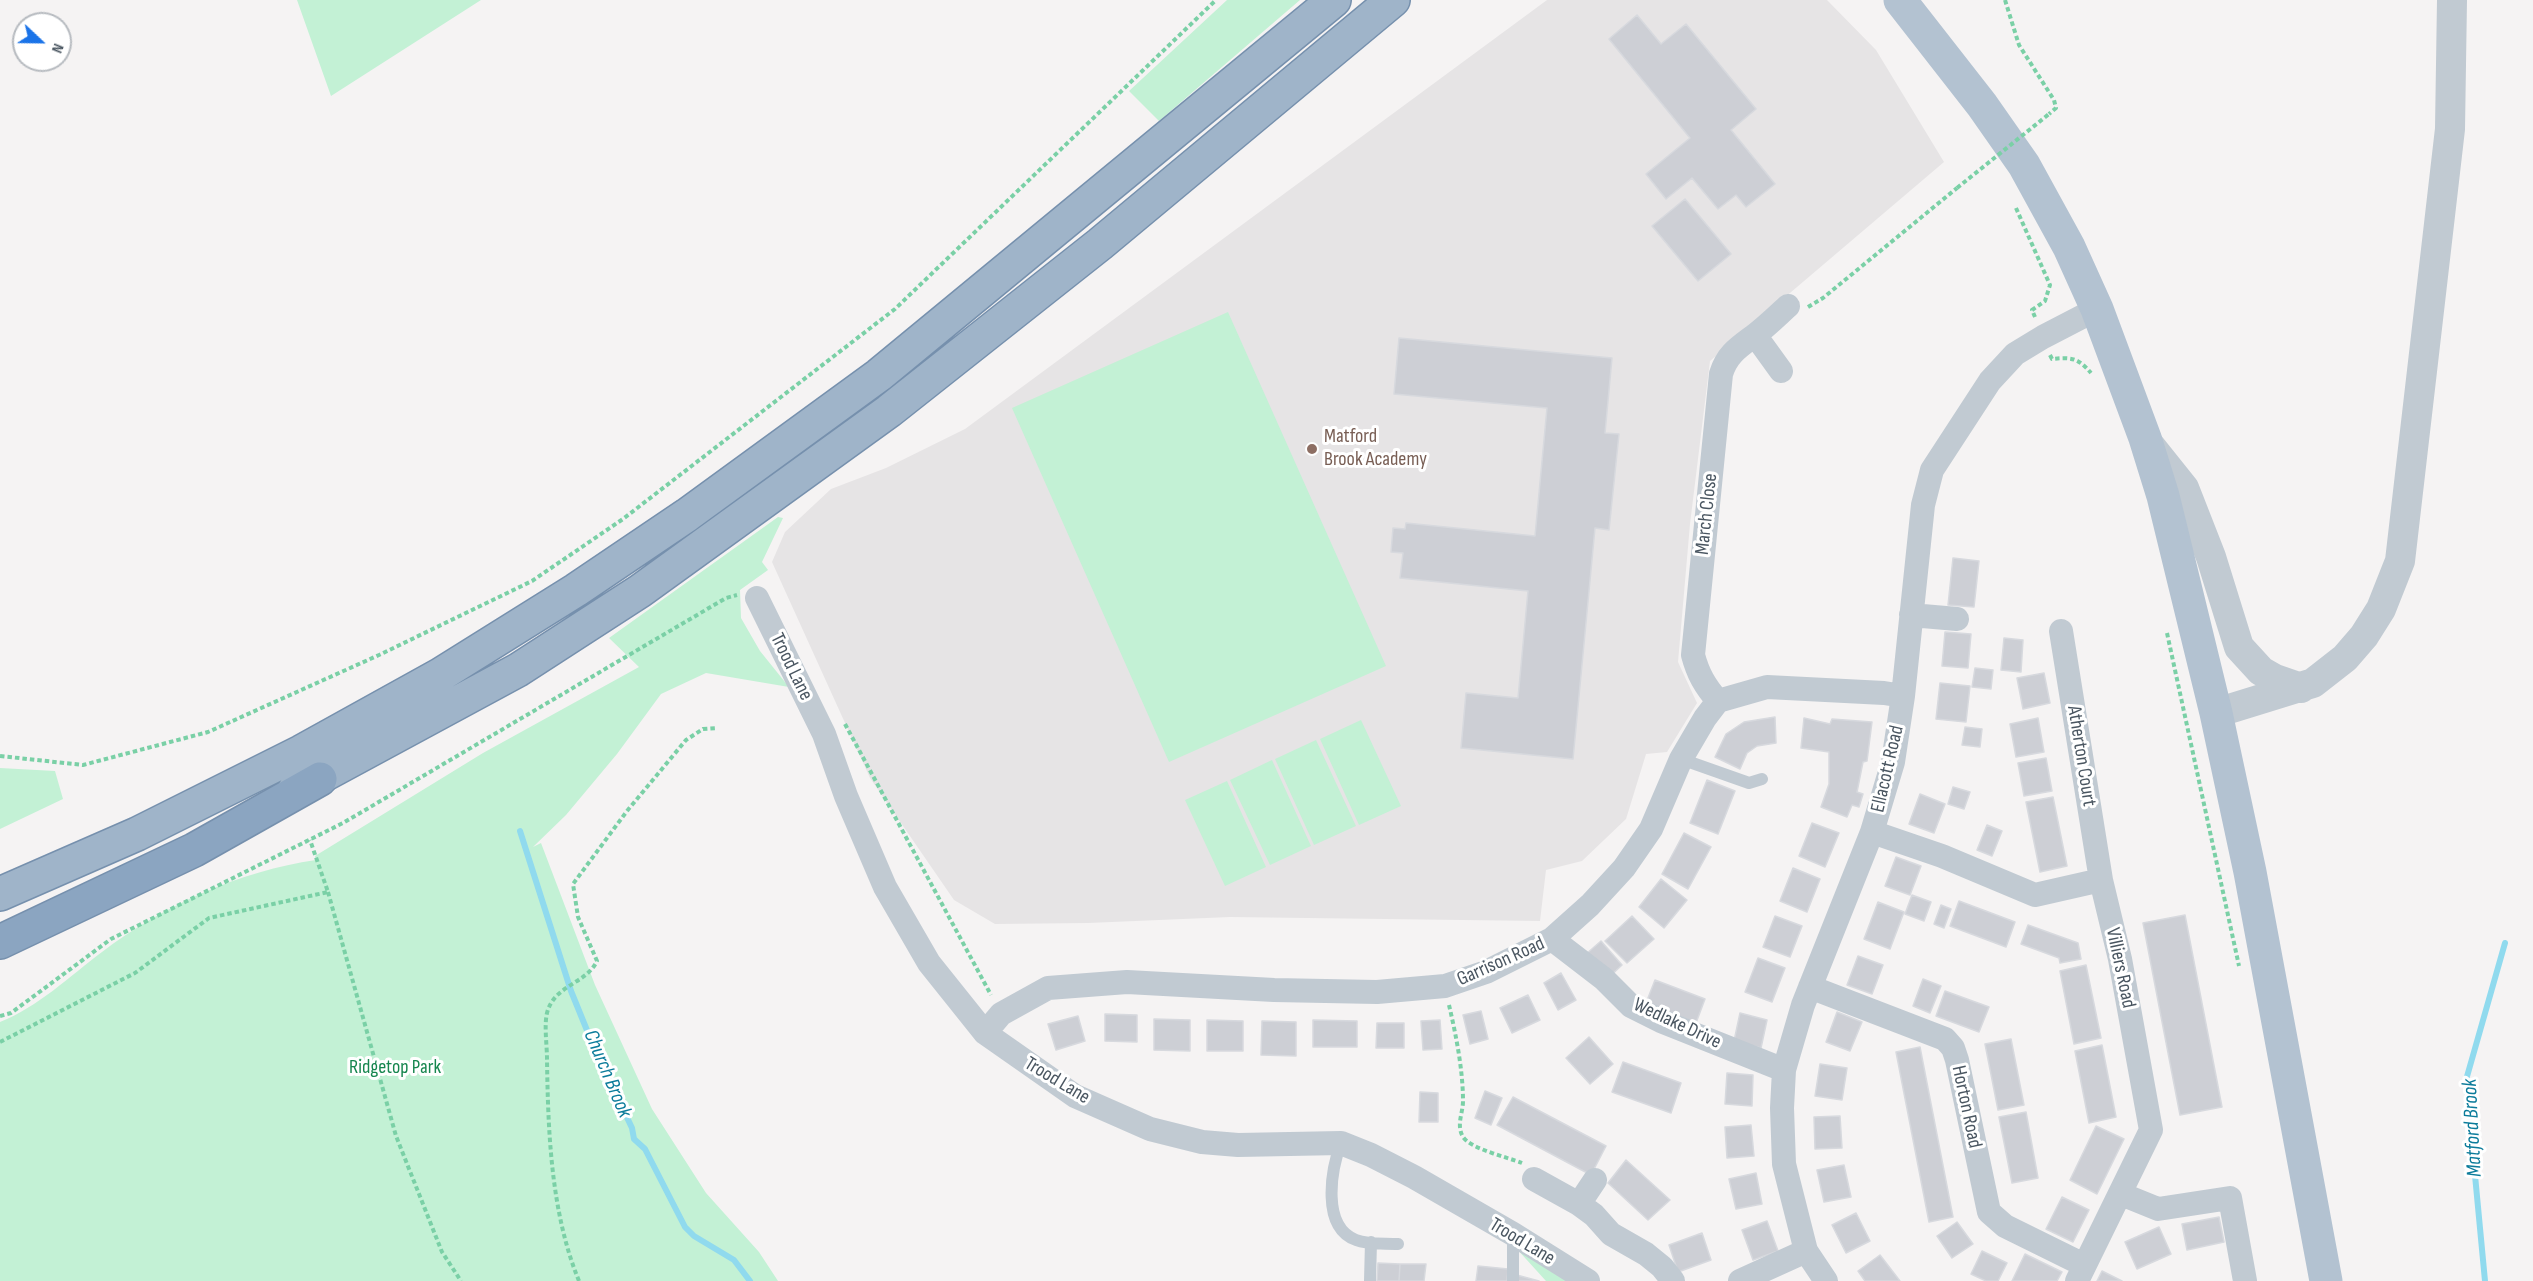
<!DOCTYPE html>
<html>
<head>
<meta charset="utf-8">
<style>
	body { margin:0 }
	#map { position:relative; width:2533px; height:1281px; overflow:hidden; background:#f5f3f3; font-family:"Sofia Sans Condensed",sans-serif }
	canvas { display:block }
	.north { position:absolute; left:12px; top:12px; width:60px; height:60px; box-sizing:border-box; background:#fff; border:2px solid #b7bbc0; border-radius:50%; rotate:112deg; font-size:16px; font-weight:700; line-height:24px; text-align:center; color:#4a5661 }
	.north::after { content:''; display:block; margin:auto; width:21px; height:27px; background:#1a73e8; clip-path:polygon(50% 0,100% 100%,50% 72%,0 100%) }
</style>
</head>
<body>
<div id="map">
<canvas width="2533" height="1281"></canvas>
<div class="north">N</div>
</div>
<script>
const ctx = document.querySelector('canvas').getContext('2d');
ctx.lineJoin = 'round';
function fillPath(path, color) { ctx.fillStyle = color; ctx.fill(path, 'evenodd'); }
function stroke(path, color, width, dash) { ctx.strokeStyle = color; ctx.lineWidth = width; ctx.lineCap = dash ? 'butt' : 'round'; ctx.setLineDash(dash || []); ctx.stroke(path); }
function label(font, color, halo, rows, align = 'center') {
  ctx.font = font + ' "Sofia Sans Condensed",sans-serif'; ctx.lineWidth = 6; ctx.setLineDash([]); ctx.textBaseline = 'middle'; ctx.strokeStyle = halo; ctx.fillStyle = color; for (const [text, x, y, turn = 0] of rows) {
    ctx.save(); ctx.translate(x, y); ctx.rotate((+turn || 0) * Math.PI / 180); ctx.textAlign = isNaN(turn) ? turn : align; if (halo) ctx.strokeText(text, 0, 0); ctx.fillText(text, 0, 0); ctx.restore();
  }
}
fillPath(new Path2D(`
	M1547 0H1827L1876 50 1944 162 1710 361 1690 524 1678 662 1697 703 1667 752 1646 754 1626 819 1582 861 1546 870 1540 921 1230 917 1088 923 995 924 954 900 870 778 772 562 785 532 831 489 886 468 965 429Z`), '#e6e4e5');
fillPath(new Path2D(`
	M297 0H481L331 96Z
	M1227 0H1300L1159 121 1129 91Z
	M1228 312 1386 666 1169 762 1012 408Z
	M778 517 783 518 762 562 768 570 740 590 741 618 760 651 789 687 706 673 661 694 617 754 566 815 533 847 541 843 595 985 652 1109 706 1193 759 1252 778 1281H0V1022C38 1007 70 976 102 952 164 905 240 871 316 860L315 856 483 753 639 667 609 638Z
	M1361 720 1401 806 1359 825 1320 739Z
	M1316 740 1356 826 1314 845 1275 759Z
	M1272 760 1311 846 1270 865 1230 780Z
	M0 768 55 771 63 799 0 829Z
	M1227 781 1266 867 1225 886 1185 800Z
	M1516 1248 1571 1281H1546Z`), '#c3f1d5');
stroke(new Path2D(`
	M520 831 571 991 595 1050 632 1128 634 1139 645 1149 685 1227 694 1236 734 1260 750 1281
	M2485 1281 2466 1080 2505 943`), '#90daee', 6);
const building = new Path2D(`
	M1637 15 1661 44 1686 24 1756 109 1731 130 1775 184 1746 207 1736 195 1718 209 1692 178 1666 199 1646 174 1690 138 1609 39Z
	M1685 199 1731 254 1698 281 1652 226Z
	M1399 338 1612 358 1605 433 1619 434 1609 530 1595 528 1573 759 1461 748 1466 693 1518 698 1528 591 1400 578 1403 553 1391 552 1393 528 1405 529 1406 523 1535 536 1547 408 1394 394Z
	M1953 558 1979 561 1974 607 1948 605Z
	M1945 632 1971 634 1968 668 1942 666Z
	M2004 638 2023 640 2021 672 2001 670Z
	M1975 668 1993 670 1991 689 1972 687Z
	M2044 673 2050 703 2023 709 2017 678Z
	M1940 683 1970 686 1966 722 1936 719Z
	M1775 717 1776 743 1757 746 1747 753 1740 769 1715 757 1726 734 1744 722Z
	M1804 718 1830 724 1832 719 1872 722 1867 761 1863 762 1857 792 1863 794 1859 807 1852 805 1847 817 1821 807 1829 784V752L1801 748Z
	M2038 718 2044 752 2016 757 2010 724Z
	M1965 727 1982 729 1980 747 1962 745Z
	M2046 758 2052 791 2024 796 2018 763Z
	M1707 780 1735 791 1718 834 1690 823Z
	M1953 787 1970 792 1964 809 1948 804Z
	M1920 794 1945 804 1934 833 1909 824Z
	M2053 797 2067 866 2040 872 2026 802Z
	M1812 823 1839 833 1825 867 1799 856Z
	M1987 825 2002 831 1992 856 1977 850Z
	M1684 833 1711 847 1688 889 1662 874Z
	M1896 857 1921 866 1910 895 1885 886Z
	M1793 868 1820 879 1807 912 1780 901Z
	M1661 879 1687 900 1664 928 1639 907Z
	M1912 895 1931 902 1924 921 1905 914Z
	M1959 901 2015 922 2006 947 1950 926Z
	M1878 902 1904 912 1890 949 1864 939Z
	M1941 905 1951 909 1944 928 1934 924Z
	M2185 915 2222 1107 2180 1115 2143 923Z
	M1632 916 1654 939 1627 963 1605 941Z
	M1775 916 1802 926 1790 957 1763 947Z
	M2028 925 2078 943 2081 959 2060 963 2059 958 2021 944Z
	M1601 941 1622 965 1606 980 1585 955Z
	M1858 956 1883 965 1872 994 1847 985Z
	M1758 958 1785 968 1772 1002 1745 992Z
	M2086 965 2101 1038 2074 1044 2060 971Z
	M1561 973 1576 1000 1558 1010 1544 983Z
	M1923 979 1941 986 1930 1013 1913 1006Z
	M1655 980 1705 999 1696 1023 1646 1003Z
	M1945 991 1989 1007 1979 1032 1936 1016Z
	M1528 995 1540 1020 1512 1033 1500 1008Z
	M1481 1011 1488 1039 1470 1044 1463 1015Z
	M1837 1012 1862 1022 1850 1051 1826 1042Z
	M1740 1013 1767 1020 1761 1048 1734 1041Z
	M1105 1014 1137 1015V1042L1105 1041Z
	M1078 1016 1085 1041 1056 1050 1048 1024Z
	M1154 1019 1190 1020V1051L1154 1050Z
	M1207 1020 1243 1021V1051H1207Z
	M1313 1020 1357 1021V1047H1313Z
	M1440 1020 1442 1049 1423 1050 1421 1021Z
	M1262 1021 1296 1022V1056L1261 1055Z
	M1377 1023H1404V1048H1376Z
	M1589 1037 1613 1064 1590 1084 1566 1058Z
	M2011 1039 2024 1105 1998 1110 1985 1044Z
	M2102 1045 2116 1117 2089 1123 2075 1051Z
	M1920 1047 1953 1217 1929 1222 1896 1052Z
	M1623 1062 1681 1083 1671 1113 1612 1092Z
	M1820 1064 1847 1068 1842 1100 1815 1096Z
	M1727 1073 1753 1075 1752 1106 1725 1104Z
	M1485 1091 1502 1098 1491 1125 1475 1118Z
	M1420 1092 1438 1093V1122H1419Z
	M1513 1097 1606 1146 1591 1175 1497 1125Z
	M2026 1112 2038 1178 2012 1183 1999 1117Z
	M1840 1116 1842 1148 1815 1149 1814 1117Z
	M1751 1125 1754 1156 1727 1158 1725 1127Z
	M2096 1126 2124 1139 2097 1194 2070 1180Z
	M1626 1160 1670 1200 1648 1220 1608 1183Z
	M1844 1165 1851 1197 1824 1202 1817 1170Z
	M1756 1173 1762 1204 1736 1209 1729 1179Z
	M2062 1197 2089 1210 2073 1242 2046 1229Z
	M1856 1213 1870 1241 1846 1253 1832 1225Z
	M2219 1217 2224 1242 2187 1250 2182 1224Z
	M1767 1221 1778 1251 1753 1260 1742 1230Z
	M1957 1222 1973 1244 1952 1258 1937 1236Z
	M2159 1227 2171 1254 2137 1269 2125 1242Z
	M1702 1233 1711 1260 1678 1272 1669 1245Z
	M1982 1251 2007 1263 1998 1281H1986L1971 1274Z
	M2025 1254 2062 1272 2057 1281H2012Z
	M1880 1255 1900 1281H1865L1858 1271Z
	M1378 1263 1400 1264 1399 1281H1377Z
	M1400 1264H1426L1424 1281H1399Z
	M1478 1266 1508 1269 1507 1281H1476Z
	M2102 1271 2122 1281H2097Z
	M1513 1274 1539 1281H1511Z`);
fillPath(building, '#cdcfd5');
stroke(building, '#d7d9de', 1.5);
const trunk = new Path2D(`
	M294 791 518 670 640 591 889 411 1100 244 1393 0
	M0 894 137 834 301 752 440 675 576 590 687 515 879 375 1334 0`);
const motorway = new Path2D(`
	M0 942 194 850 320 779`);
stroke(trunk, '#7690ad', 36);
stroke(motorway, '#7690ad', 36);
stroke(new Path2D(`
	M2005 0 2019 45 2054 100 2056 108 2049 114
	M2016 208 2050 285 2045 301 2032 310 2035 317
	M1808 307 1823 298 1957 188
	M2050 355 2052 359C2072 357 2078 358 2091 373
	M2167 633 2239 966
	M845 724 991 995
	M0 756 83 765 208 732 379 655 532 581 623 519 895 309 1216 0
	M328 892 396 1136 442 1252 461 1281
	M1449 1005C1456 1035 1463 1070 1463 1101 1463 1113 1456 1125 1463 1137 1471 1149 1507 1157 1522 1163
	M0 1016 11 1013 111 939 343 823 726 598 737 595
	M0 1042 135 973 209 918 328 892 310 840
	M579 1281C551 1213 548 1132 547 1059 547 1045 544 1026 547 1013 554 985 586 984 597 961L578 917 573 884 627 811 686 740 703 729 717 728`), '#7ad0a6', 4, [4.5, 3]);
stroke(new Path2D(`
	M1681 759 1749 783 1762 779
	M1341 1143C1331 1170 1321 1227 1356 1240 1368 1245 1385 1243 1398 1244
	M1370 1281 1371 1242
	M1513 1281V1234`), '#c1cad2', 12);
stroke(new Path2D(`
	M1755 335 1781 371
	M757 598 824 734 846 796 885 887 929 963 985 1033 1075 1096 1150 1129 1202 1142 1238 1145 1341 1143 1371 1155 1414 1177 1513 1234 1588 1281
	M1911 615 1957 619
	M2061 631 2101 880
	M1718 701C1705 686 1698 674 1693 655L1721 374C1727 354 1739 347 1755 335 1767 326 1778 315 1788 306
	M1872 832 1942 856 2035 895 2101 880 2120 959 2151 1130 2077 1281
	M1552 939 1604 979 1631 1006 1661 1021 1784 1070
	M1810 987 1945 1039 1953 1048 1957 1060 1989 1212 2005 1226 2084 1265
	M985 1033 1001 1014 1048 988 1127 982 1274 990 1377 992 1445 986 1486 972 1552 939 1590 905 1624 868 1651 829 1681 759 1705 718 1718 701 1767 687 1884 693 1903 696
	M1534 1179 1579 1204 1594 1215 1611 1234 1646 1254 1662 1267 1673 1281
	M2121 1194 2158 1209 2230 1198 2245 1281
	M1579 1204 1595 1180
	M1740 1281 1806 1251
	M1826 1281 1806 1251 1784 1164 1782 1108 1784 1070 1803 1005 1872 832 1893 762 1903 696 1923 505 1932 470 1990 381 2015 354 2043 337 2097 309`), '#c1cad2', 24);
stroke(new Path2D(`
	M2148 443 2184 488 2211 557 2239 647 2261 671 2275 679 2301 688
	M2216 713 2313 683 2345 658 2364 636 2381 609 2400 561 2450 129 2452 0`), '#c1cad2', 30);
stroke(new Path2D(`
	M1900 0 1982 105 2024 165 2069 247 2097 309 2145 438 2163 496 2216 713 2250 872 2326 1281`), '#b3c2d1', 33);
stroke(trunk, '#9fb4c9', 33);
stroke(motorway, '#8ba5c1', 33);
stroke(new Path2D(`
	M1957 188 2049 114`), '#7ad0a6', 4, [4.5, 3]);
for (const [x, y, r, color] of [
	[1312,449,6,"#8d6e63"]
]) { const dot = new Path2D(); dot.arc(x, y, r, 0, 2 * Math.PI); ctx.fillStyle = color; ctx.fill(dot); stroke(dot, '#fff', 2); }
label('20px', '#785e54', '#fff', [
	["Matford",1324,437],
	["Brook Academy",1324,460]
], 'left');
label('20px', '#4a5661', '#fff', [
	["March Close",1707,514,-84],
	["Trood Lane",791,667,64],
	["Atherton Court",2081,756,81],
	["Ellacott Road",1888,769,-77],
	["Garrison Road",1501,962,-24],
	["Villiers Road",2120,968,78],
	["Wedlake Drive",1677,1024,25],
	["Trood Lane",1057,1081,31],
	["Horton Road",1966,1107,78],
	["Trood Lane",1522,1242,31]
]);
label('20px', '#17864f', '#fff', [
	["Ridgetop Park",395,1068]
]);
label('italic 21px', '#0c7c9b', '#fff', [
	["Church Brook",607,1074,67],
	["Matford Brook",2473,1128,-93]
]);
</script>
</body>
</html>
